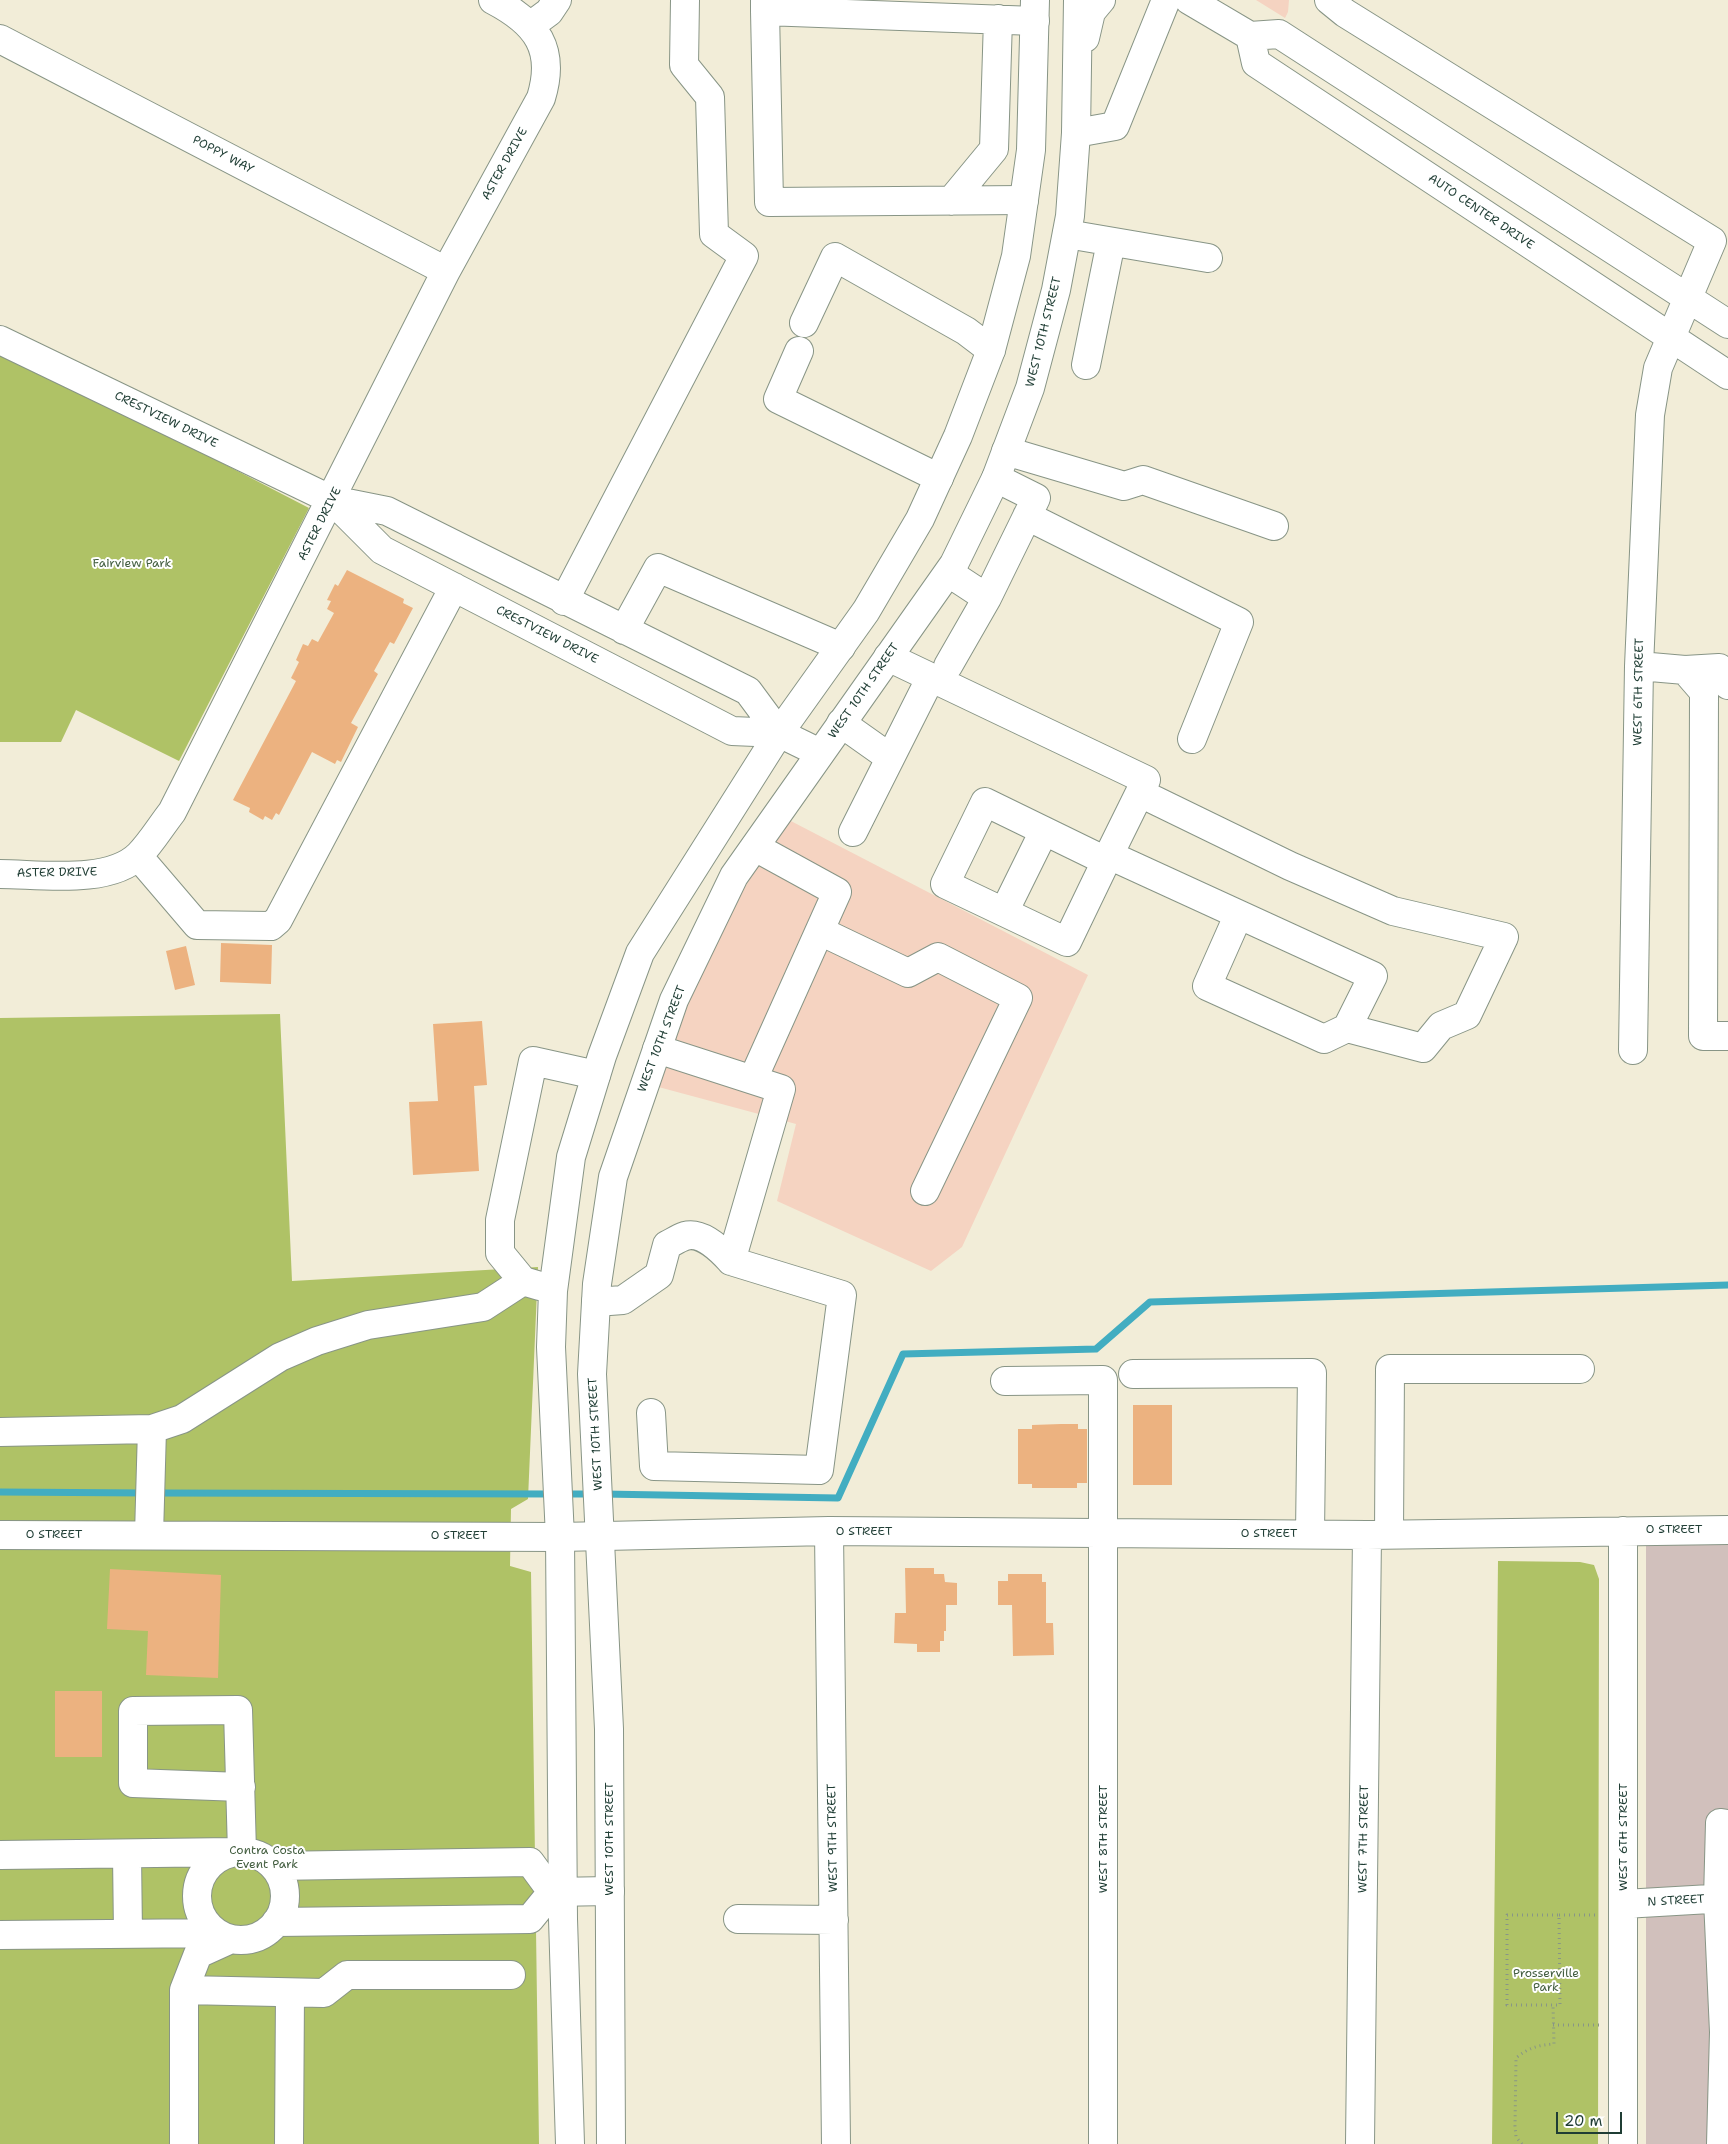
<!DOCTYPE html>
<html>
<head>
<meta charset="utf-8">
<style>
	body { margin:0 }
	#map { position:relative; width:1728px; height:2144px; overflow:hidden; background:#f2edd8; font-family:"Shantell Sans",sans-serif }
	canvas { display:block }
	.scale { position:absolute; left:1556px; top:2112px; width:66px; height:22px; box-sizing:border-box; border:2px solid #1f3d34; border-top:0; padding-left:6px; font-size:15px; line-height:18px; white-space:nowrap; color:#1f3d34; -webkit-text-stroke:4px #fff; paint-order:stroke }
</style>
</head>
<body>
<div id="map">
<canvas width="1728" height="2144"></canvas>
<div class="scale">20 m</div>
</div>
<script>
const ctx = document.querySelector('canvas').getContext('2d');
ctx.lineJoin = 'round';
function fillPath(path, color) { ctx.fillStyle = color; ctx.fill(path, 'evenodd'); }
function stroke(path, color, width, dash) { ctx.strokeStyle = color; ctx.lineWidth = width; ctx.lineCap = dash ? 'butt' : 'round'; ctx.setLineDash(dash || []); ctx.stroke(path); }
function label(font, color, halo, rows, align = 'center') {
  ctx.font = font + ' "Shantell Sans",sans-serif'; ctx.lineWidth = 4; ctx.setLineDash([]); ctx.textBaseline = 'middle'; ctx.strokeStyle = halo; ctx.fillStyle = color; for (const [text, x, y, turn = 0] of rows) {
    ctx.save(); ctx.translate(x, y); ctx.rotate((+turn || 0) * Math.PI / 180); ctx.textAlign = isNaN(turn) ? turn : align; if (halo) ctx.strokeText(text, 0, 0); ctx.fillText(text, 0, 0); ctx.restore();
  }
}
fillPath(new Path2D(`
	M1256 0H1289L1288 12 1285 18Z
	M787 819 1088 975 962 1247 931 1271 777 1201 796 1124 651 1085 709 945Z`), '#f5d3c1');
fillPath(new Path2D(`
	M1646 1541H1728V2144H1646Z`), '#d1c0bc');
fillPath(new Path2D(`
	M0 348 309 508 179 761 76 710 61 742H0Z
	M280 1014 292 1281 538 1267 528 1499 511 1509 510 1566 531 1572 539 2144H0V1018Z
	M1498 1561 1580 1562 1594 1565 1599 1579 1598 2144H1492Z`), '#afc266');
stroke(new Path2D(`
	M0 1492 145 1493
	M155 1493 552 1494
	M563 1494H592
	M603 1494 838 1498 903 1354 1096 1349 1150 1302 1728 1285`), '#42adc1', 7);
fillPath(new Path2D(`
	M347 570 404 599 403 603 413 608 394 644 390 642 374 671 378 674 351 723 358 727 341 762 337 760 335 764 312 752 279 815 276 813 272 820 265 816 263 820 249 812 250 808 233 800 296 681 291 678 299 662 296 660 303 644 308 646 312 639 318 642 334 613 327 609 331 601 327 600 335 584 338 586Z
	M221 943 272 945 271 984 220 982Z
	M186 946 195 985 175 990 166 951Z
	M482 1021 487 1085 474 1086 479 1171 413 1175 409 1102 438 1101 433 1024Z
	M1133 1405H1172V1485H1133Z
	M1061 1424H1078V1429H1087V1483H1077V1488H1032V1484H1018V1429H1032V1425Z
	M905 1568H934V1574H944L945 1582 957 1583V1605H946V1631H944V1641H940V1652H917V1644L894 1643 895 1613H906Z
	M110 1569 221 1575 218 1678 146 1675 148 1631 107 1629Z
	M1008 1574H1042V1582H1046V1623H1053L1054 1655 1013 1656 1012 1605H998V1581H1008Z
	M55 1691H102V1757H55Z`), '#ecb280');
const minor = new Path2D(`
	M765 0V11L1035 21
	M1189 0 1250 36 1279 34 1728 324
	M1329 0 1345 13 1712 241 1658 368 1650 415 1639 666 1633 1050
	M765 11 769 202 1024 200
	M530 26 549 12 557 0
	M1250 36 1256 63 1728 375
	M0 39 446 271
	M1076 133 1115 126 1166 0
	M951 201 994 149 998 19
	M1067 234 1208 258
	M804 323 835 257 966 331 991 350
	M0 340 332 500 387 511 748 691 779 733
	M799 351 778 399 939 478
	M1086 365 1111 242
	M1006 451 1124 486 1143 480 1274 526
	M332 500 382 550 732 731 779 733 820 753
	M1027 516 1239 622 1192 739
	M987 598 1036 498 996 478
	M564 601 744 256 714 234 710 97 684 65 685 0
	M624 630 658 568 841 647
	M888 657 1146 780 1106 861 985 802 945 884 1067 942 1106 861
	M948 666 987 598 949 573
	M1639 666 1685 670 1719 668 1728 685
	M1685 670 1704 692 1703 1036H1728
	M841 723 889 757
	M853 832 931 677
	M1109 855 1373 976 1347 1028 1423 1048 1441 1026 1467 1015 1504 937 1393 911 1290 866 1140 793
	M138 856 197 925 271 926 278 920 454 587
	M0 874C39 874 109 885 139 855 151 843 161 826 172 812L446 271 541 98C556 49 537 23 493 0
	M1004 912 1044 831
	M1238 916 1207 986 1324 1039 1347 1028
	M820 931 908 973 938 957 1018 998 925 1191
	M753 1079 837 892 755 847
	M540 1286 523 1281 500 1253V1220L533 1061 596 1075
	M596 1302 623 1300 659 1275 667 1245C673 1242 679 1238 685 1236 702 1231 721 1250 731 1261
	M1133 1374 1312 1373 1310 1534
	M1005 1381 1103 1380V2144
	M651 1413 654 1466 819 1470 842 1295 731 1261 781 1089 657 1049
	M0 1432 152 1429 182 1419 280 1357 317 1341 368 1325 483 1307 523 1281
	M829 1531 836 2144
	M1623 1531V2144
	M1389 1534 1390 1369H1580
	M0 1535 560 1537 829 1531 1367 1535 1728 1530
	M149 1535 152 1429
	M241 1787 133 1783V1711L238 1710 242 1852
	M1728 1824 1720 1823 1718 1899 1724 2032H1728
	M197 1896a44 44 0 1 1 88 0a44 44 0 1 1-88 0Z
	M127 1854 128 1934
	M0 1855 233 1852
	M273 1866 530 1862 552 1892 530 1919 276 1922
	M552 1892 610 1891
	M1624 1904 1728 1898
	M738 1919 834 1920
	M0 1935 217 1933
	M184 1990 324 1993 347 1975H511
	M184 2144V1990L198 1954 231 1939
	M289 2144 290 1993
	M1360 2144 1367 1535
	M1721 2144 1724 2032`);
const major = new Path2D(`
	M1085 38 1091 12 1101 0
	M570 2144 563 1919 560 1537 551 1347 553 1291 571 1157 602 1056 640 953 779 733 866 611 920 519 958 436 991 350 1016 256 1031 150 1035 0
	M611 2144 609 1729 592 1374 597 1284 613 1177 674 1000 734 876 954 564 996 478 1030 388 1056 290 1070 216 1076 133 1078 0`);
stroke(minor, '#889586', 30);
stroke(major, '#889586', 30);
stroke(new Path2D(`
	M1507 1915H1559L1560 2005H1507Z
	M1559 1915H1599
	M1553 2025H1600
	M1522 2144 1516 2137 1515 2126 1516 2058C1528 2048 1538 2045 1554 2044L1553 2005`), '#889586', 3, [1, 4]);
stroke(minor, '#fff', 28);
stroke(major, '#fff', 28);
label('12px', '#1f3d34', '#fff', [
	["POPPY WAY",223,155,28],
	["ASTER DRIVE",505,164,-61],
	["AUTO CENTER DRIVE",1481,212,34],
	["WEST 10TH STREET",1044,332,-76],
	["CRESTVIEW DRIVE",166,420,26],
	["ASTER DRIVE",320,524,-63],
	["CRESTVIEW DRIVE",547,635,27],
	["WEST 10TH STREET",864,691,-55],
	["WEST 6TH STREET",1639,692,-89],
	["ASTER DRIVE",57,873,-1],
	["WEST 10TH STREET",662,1039,-69],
	["WEST 10TH STREET",596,1434,-93],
	["O STREET",1674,1530],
	["O STREET",864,1532],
	["O STREET",1269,1534],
	["O STREET",54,1535],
	["O STREET",459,1536],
	["WEST 6TH STREET",1624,1837,-90],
	["WEST 9TH STREET",833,1838,-91],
	["WEST 10TH STREET",610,1839,-90],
	["WEST 8TH STREET",1104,1839,-90],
	["WEST 7TH STREET",1364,1839,-89],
	["N STREET",1676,1901,-3]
]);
label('12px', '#435e40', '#fff', [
	["Fairview Park",132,564],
	["Contra Costa",267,1851],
	["Event Park",267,1865],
	["Prosserville",1546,1974],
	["Park",1546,1988]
]);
</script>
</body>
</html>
